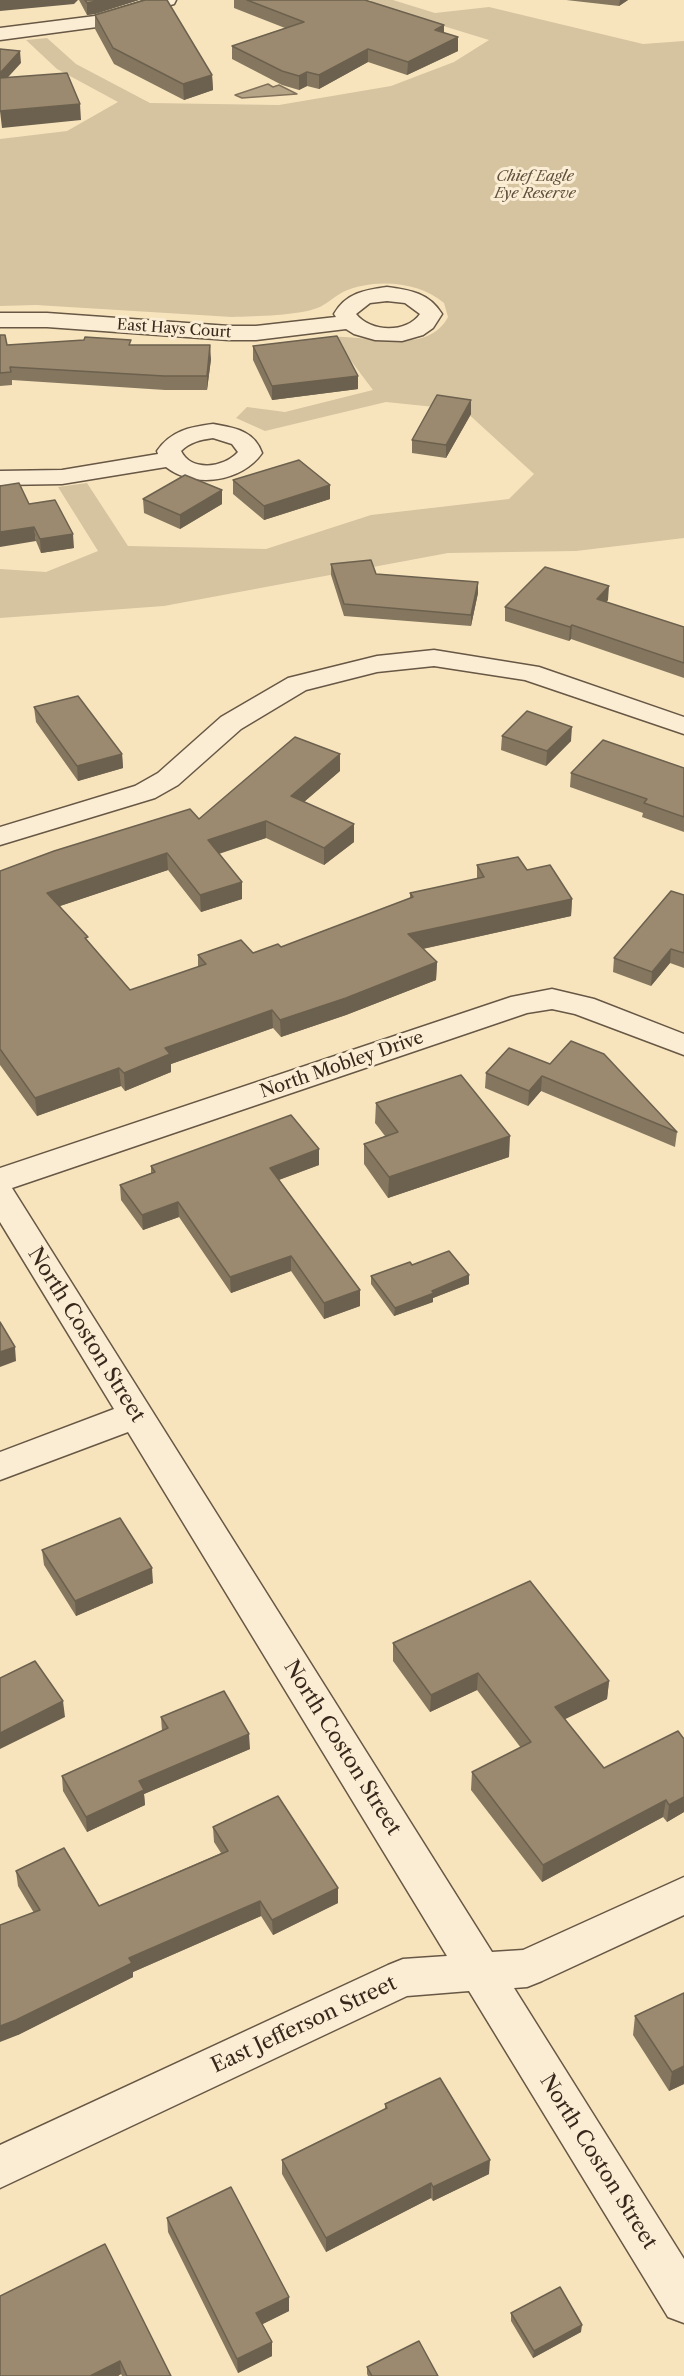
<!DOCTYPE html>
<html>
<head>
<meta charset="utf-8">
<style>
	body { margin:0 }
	canvas { display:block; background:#f7e4bd }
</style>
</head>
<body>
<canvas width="684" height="2376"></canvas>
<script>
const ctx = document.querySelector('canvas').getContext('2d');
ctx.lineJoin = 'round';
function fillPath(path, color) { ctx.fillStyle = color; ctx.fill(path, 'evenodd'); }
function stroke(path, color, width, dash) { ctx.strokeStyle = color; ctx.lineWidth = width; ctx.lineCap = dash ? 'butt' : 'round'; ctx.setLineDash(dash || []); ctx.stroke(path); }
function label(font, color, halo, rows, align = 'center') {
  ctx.font = font + ' "Libre Caslon Text",serif'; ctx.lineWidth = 6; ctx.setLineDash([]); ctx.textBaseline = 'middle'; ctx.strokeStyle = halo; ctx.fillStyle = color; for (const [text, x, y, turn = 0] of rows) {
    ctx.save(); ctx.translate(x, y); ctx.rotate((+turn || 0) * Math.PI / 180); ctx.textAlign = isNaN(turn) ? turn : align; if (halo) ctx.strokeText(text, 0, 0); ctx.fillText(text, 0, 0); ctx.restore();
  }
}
fillPath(new Path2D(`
	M370 0H393L435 13 489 7 643 44 684 41V538L576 551 448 553 164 606 0 618V569L46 572 98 551 58 487 87 483 128 546 266 549 371 515 509 499 534 474 464 410 386 402 265 431 236 418 247 407 285 412 373 390 333 337C367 335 428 356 448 317L444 303C419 281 373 278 343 292 335 296 328 303 320 307 299 316 256 316 232 317L36 305 0 306V139L67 131 118 102 57 69 26 40 47 38 76 64 150 103 279 105 391 86 454 62 489 40 375 5Z`), '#d6c4a1');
const water = new Path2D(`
	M268 84 273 87 279 85 297 94 242 98 235 95Z`);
fillPath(water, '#b6a486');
stroke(water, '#83725b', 1.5);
const minor = new Path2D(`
	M147 0H176L174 4 97 27 0 40V28L95 16Z
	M387 287C410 290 429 293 442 314L433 328 423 335 402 341 375 340 354 334 346 329 256 340H229L47 327H0V313H47L229 326H256L336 317 334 314C346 293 365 290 387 287ZM387 301 405 303 420 314C406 334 370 332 356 314L370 303Z
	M213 424C234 428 254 430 262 453 242 482 194 489 166 467L62 484 0 485V471L62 470 158 454 157 451C171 431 189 427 213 424ZM213 438 232 444 238 452C224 468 191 472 181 451 190 442 200 440 213 438Z
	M434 650 539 667 684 717V734L525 680 434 666 377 672 306 690 241 729 178 785 155 798 0 845V827L135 786 158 773 221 717 288 678 377 656Z
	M552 989 594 999 684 1034V1055L575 1014 552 1009 527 1013 12 1188 492 1952 523 1950 684 1877V1915L542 1981 527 1987 514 1988 684 2259V2323L668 2317 469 1991 407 1996 0 2188V2145L388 1965 403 1959 447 1956 128 1432 0 1480V1452L114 1409 0 1222V1168L511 997Z`);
stroke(minor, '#675744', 3);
fillPath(minor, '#faedd4');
fillPath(new Path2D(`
	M79 0H139L95 14 87 15Z
	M234 0H365L444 25V33L458 37V51L407 75 368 62 319 89 307 86 299 90 282 85 232 59V46L285 28 234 8Z
	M566 0H628L619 6Z
	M95 15 212 75 213 90 184 100 114 64 95 29Z
	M0 335 7 345H131L211 359 207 390H165L12 380V385L0 386Z
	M253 346 358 376V389L272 400 253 360Z
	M471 414 446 458 412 453V440Z
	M233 480 330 499 264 520 233 494Z
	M143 499 222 504 180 529 144 513Z
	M29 504 74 548 41 553 36 541Z
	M331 564 376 574 478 582V593L471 626 344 616 331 575Z
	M608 600 606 602 684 627V678L571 639 569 641 505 621V607Z
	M34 707 122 754 123 768 78 781 36 722Z
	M502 736 571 741 546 766 501 750Z
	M684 768V832L642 817 643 813 570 787 571 773Z
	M340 771 304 802 354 842 324 865 266 838 219 854 242 899 201 912 168 870 60 906 89 942 130 990 198 967V955L253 953 281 947 410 898V893L477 879V865L527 870 572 899 571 916 423 949 437 962 436 980 346 1015 281 1037 273 1028 171 1064V1072L125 1091 121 1086 37 1116 0 1065V871L199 819Z
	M684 895V968L670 963 651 986 613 972 614 958Z
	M550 1064 677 1132 675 1147 541 1091 528 1106 485 1088 486 1073Z
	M376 1103 509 1157 388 1198 364 1164V1144L385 1136 375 1123Z
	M319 1165 279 1180 360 1290V1306L324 1319 291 1271 231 1293 179 1217 143 1230 121 1200 120 1185 151 1173V1166Z
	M412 1265 469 1284 433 1298V1302L394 1316 371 1284V1276Z
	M42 1550 153 1583 76 1616 44 1565Z
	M393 1643 609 1681 607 1699 564 1719 604 1768 684 1739V1812L667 1822 663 1817 542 1882 471 1790 472 1772 521 1748 477 1690 430 1712 393 1661Z
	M161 1717 250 1749 144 1794 145 1805 87 1832 63 1791 62 1776 162 1731Z
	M213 1827 338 1888V1903L273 1935 261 1916 133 1972V1977L18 2035 34 1913 18 1886 16 1871 99 1906 221 1853 214 1842Z
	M684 1993V2084L669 2091 633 2035 635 2016Z
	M385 2104 489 2174 433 2201 431 2198 326 2252 282 2174V2160L385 2109Z
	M167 2218 289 2311 262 2324 272 2342V2356L238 2373 168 2232Z
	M0 2296 171 2376H122L121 2374 118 2376H0Z
	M511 2313 581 2332 533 2358 511 2321Z
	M367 2367 438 2376H368L367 2374Z`), '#85775f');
fillPath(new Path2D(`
	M0 0H78L74 4 0 11Z
	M101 0H139L95 14 87 15V3Z
	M620 0H628L619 6Z
	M444 25V39L435 30Z
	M458 37V51L407 75 408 62Z
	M368 49V62L319 89V75Z
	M20 51 21 63 0 86V73Z
	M307 72V86L299 90V76Z
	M212 75 213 90 184 100 183 84Z
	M80 104 81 120 2 128 0 111Z
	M210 345 211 359 207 390V376Z
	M358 376V389L272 400V386Z
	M471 400V414L446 458V445Z
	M330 485V499L264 520V506Z
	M222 490V504L180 529V515Z
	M34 527 36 541 0 547V532Z
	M73 534 74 548 41 553 40 539Z
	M478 582V593L471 626V615Z
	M609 586 608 600 596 613 597 599Z
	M572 625 571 639 569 641 570 627Z
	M572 727 571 741 546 766 547 751Z
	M122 754 123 768 78 781 77 766Z
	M340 754V771L291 813V796Z
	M266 821V838L208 857V840Z
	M354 824V842L324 865V848Z
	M167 853 168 870 48 910 47 893Z
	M242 882V899L201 912 200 895Z
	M572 899 571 916 408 952V934Z
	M671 949 670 963 651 986 652 972Z
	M437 962 436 980 346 1015 281 1037 280 1020Z
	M272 1010 273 1028 171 1064V1072L125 1091 124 1073 165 1048Z
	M119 1068 121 1086 37 1116 35 1098Z
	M542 1076 541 1091 528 1106 529 1091Z
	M510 1136 509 1157 388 1198 389 1177Z
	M319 1149V1165L270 1183V1168Z
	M178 1202 179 1217 143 1230 142 1215Z
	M291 1256V1271L231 1293 230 1277Z
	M469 1275V1284L433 1298V1302L394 1316 395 1308Z
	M360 1290V1306L324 1319V1303Z
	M15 1347 16 1361 0 1367V1352Z
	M152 1568 153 1583 76 1616 75 1601Z
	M478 1673 477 1690 430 1712 431 1695Z
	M609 1681 607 1699 553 1725 555 1707Z
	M63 1701 65 1717 0 1749V1733Z
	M249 1734 250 1749 144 1794 145 1805 87 1832 86 1817 139 1781Z
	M684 1797V1812L667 1822 669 1805Z
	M666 1800 663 1817 542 1882 543 1865Z
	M338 1888V1903L273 1935 272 1920Z
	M260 1901 261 1916 133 1972V1977L18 2035 0 2042V2026L129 1958Z
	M684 2066V2084L669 2091 672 2072Z
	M490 2160 489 2174 433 2201V2187Z
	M431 2183V2198L326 2252V2238Z
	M289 2297V2311L257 2327 256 2313Z
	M582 2325 581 2332 533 2358 534 2351Z
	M272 2342V2356L238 2373 237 2359Z
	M120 2361 121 2374 118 2376H90Z`), '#6c614e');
const building = new Path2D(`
	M85 0H101L87 3Z
	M145 0H167L212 75 183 84 113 48 95 15Z
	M247 0H365L444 25 435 30 458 37 408 62 368 49 319 75 307 72 299 76 282 71 232 46 304 22Z
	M0 49 20 51 0 73Z
	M67 73 80 104 0 111V78Z
	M0 335H5L7 345 84 340 85 337 131 340 129 345H210L207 376H164L10 367 11 372 0 373Z
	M337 336 358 376 272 386 253 346Z
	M437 395 471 400 446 445 412 440Z
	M299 460 330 485 264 506 233 480Z
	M185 475 222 490 180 515 143 499Z
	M19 483 29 504 55 500 73 534 40 539 34 527 0 532V486Z
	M371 560 376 574 478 582 471 615 344 604 331 564Z
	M545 567 609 586 597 599 684 627V663L572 625 570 627 505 607Z
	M78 696 122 754 77 766 34 707Z
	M527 711 572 727 547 751 502 736Z
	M295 737 340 754 291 796 354 824 324 848 266 821 208 840 242 882 200 895 167 853 47 893 88 937 85 938 130 990 206 964 198 955 241 940 253 953 278 944 281 947 413 897 410 893 484 877 477 865 518 857 527 870 550 865 572 899 408 934 437 962 346 998 280 1020 272 1010 165 1048 170 1054 124 1073 119 1068 35 1098 0 1049V871L54 851 190 809 199 819Z
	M603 740 684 768V817L644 803 647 799 571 773Z
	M671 891 684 895V953L671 949 652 972 614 958Z
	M571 1041 604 1054 677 1132 542 1076 529 1091 486 1073 509 1048 550 1064Z
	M461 1075 510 1136 389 1177 364 1144 398 1132 376 1103Z
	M291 1115 319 1149 270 1168 360 1290 324 1303 291 1256 230 1277 178 1202 142 1215 120 1185 155 1172 151 1166Z
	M449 1251 469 1275 432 1291 434 1293 395 1308 371 1276 410 1262 412 1265Z
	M0 1322 15 1347 0 1352Z
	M120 1518 152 1568 75 1601 42 1550Z
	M530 1581 609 1681 555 1707 604 1768 678 1731 684 1739V1797L669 1805 666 1800 543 1865 472 1772 531 1742 478 1673 431 1695 393 1643Z
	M35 1661 63 1701 0 1733V1678Z
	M224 1691 249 1734 139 1781 144 1790 86 1817 62 1776 168 1728 161 1717Z
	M278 1796 338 1888 272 1920 260 1901 129 1958 132 1963 16 2020 0 2026V1925L40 1910 16 1871 64 1848 99 1906 228 1851 213 1827Z
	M684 1993V2066L672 2072 635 2016Z
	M440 2078 490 2160 433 2187 431 2183 326 2238 282 2160 387 2108 385 2104Z
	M231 2187 289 2297 256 2313 272 2342 237 2359 167 2218Z
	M105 2244 171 2376H127L120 2361 90 2376H0V2296Z
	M560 2287 582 2325 534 2351 511 2313Z
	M419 2341 438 2376H372L367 2367Z`);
fillPath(building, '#9b8a6f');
stroke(building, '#6c614e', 1.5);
label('italic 15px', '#5f4f3c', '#faedd4', [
	["Chief Eagle",535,177],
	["Eye Reserve",535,194]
]);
label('15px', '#37281b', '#faedd4', [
	["East Hays Court",174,329,4]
]);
label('18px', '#37281b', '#faedd4', [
	["North Mobley Drive",342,1065,-19]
]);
label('21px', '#37281b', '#faedd4', [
	["North Coston Street",86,1335,58],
	["North Coston Street",342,1748,58],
	["East Jefferson Street",304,2025,-25],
	["North Coston Street",598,2162,58]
]);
</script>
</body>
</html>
